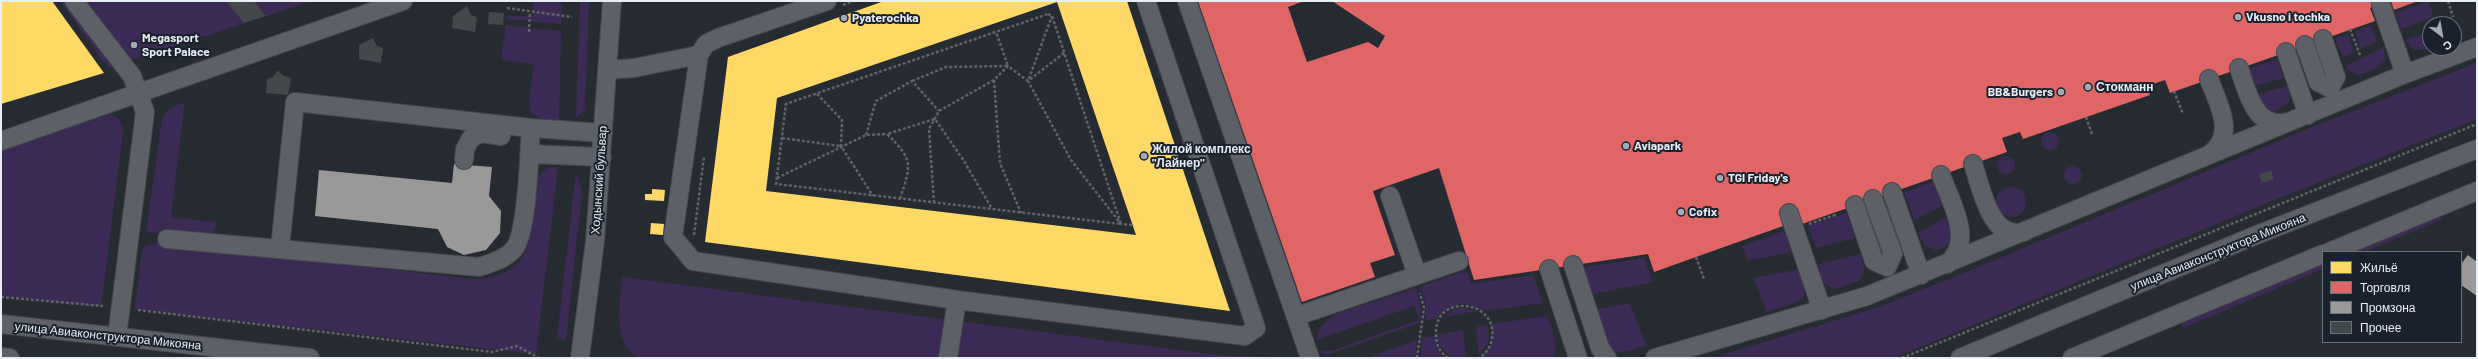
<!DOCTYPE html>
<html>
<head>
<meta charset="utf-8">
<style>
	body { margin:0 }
	#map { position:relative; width:2478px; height:359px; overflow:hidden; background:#262b31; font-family:Barlow,sans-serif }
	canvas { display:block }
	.frame { position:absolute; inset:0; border:2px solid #e8eef6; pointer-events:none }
	.legend { position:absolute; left:2322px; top:251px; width:140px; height:92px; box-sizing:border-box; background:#18212c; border:1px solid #6b737d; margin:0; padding:5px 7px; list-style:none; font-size:12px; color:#e8eef6 }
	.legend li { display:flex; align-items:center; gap:8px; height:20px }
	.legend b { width:20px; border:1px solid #6b737d }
	.north { position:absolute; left:2422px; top:16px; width:40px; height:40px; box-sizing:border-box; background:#18212c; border:1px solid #6b737d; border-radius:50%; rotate:149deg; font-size:11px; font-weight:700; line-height:16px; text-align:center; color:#e8eef6 }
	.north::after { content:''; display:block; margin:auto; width:14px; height:18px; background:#a4aab1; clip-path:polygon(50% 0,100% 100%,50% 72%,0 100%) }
</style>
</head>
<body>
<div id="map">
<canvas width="2478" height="359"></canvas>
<div class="frame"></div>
<ul class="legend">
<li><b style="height:11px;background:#ffd966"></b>Жильё</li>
<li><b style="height:11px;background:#e06666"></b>Торговля</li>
<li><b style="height:11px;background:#999"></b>Промзона</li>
<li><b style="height:11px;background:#43484d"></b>Прочее</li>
</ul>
<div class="north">С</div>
</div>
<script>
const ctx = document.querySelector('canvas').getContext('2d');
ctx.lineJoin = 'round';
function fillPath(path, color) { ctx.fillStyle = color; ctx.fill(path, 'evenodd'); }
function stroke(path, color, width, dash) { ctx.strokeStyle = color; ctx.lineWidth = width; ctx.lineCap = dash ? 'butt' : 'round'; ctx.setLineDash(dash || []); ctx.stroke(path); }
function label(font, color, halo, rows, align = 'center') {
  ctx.font = font + ' Barlow,sans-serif'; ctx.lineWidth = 4; ctx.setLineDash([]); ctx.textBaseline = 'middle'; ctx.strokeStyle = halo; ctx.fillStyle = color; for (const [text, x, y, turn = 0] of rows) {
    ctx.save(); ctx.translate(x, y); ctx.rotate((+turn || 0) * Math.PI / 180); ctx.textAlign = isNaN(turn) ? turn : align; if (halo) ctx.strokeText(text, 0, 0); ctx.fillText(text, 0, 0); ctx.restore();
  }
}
fillPath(new Path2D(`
	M60 1H312L108 68Z
	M533 1H562L561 24 507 19V16H533Z
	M580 1H589L585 105 584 111 576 118Z
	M2428 1 2434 17 2401 29 2395 13Z
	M506 25 561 31 559 120H543L531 114 529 102 534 64 501 60Z
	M2371 26 2377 41 2361 49 2355 31Z
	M2430 33 2429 49 2414 50 2405 40Z
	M2348 34 2354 52 2343 58 2335 38Z
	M2384 47 2385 60 2376 69 2359 75 2349 71 2346 66Z
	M2277 59 2284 78 2251 87 2246 70Z
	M2477 63V119L2279 198 1894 358H1712L1879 307 1959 275 2310 128Z
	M2288 86 2290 94 2289 101 2277 111 2265 110 2254 95Z
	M185 102 171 217 216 222C215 232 213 234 204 238L146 232 162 120C167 109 174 106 185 102Z
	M110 114C119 117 121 122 123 131L101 307 1 296V151Z
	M2041 141a9 9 0 1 1 18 0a9 9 0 1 1-18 0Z
	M1997 165a9 9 0 1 1 18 0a9 9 0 1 1-18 0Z
	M2064 175a9 9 0 1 1 18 0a9 9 0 1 1-18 0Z
	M558 167 536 354 135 309 142 252 145 246 156 243 473 279C543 277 528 223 538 176L547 168Z
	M576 172 582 192 566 340 557 338Z
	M1938 180 1946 204 1914 220 1904 192Z
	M1996 202a15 15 0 1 1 30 0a15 15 0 1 1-30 0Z
	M1846 213 1855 238 1816 248 1808 226Z
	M1950 215 1954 225 1951 244 1936 250 1925 246 1918 233Z
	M2435 218H2446L2364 252H2353Z
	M1784 231 1792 252 1748 261 1742 246Z
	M1861 254 1865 269 1859 281 1834 289 1824 284 1816 265Z
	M1644 258 1653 282 1587 295 1579 268Z
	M2323 264V269L2183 328 2181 324Z
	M1799 269 1805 286 1804 297 1794 303 1766 312 1754 278Z
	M1467 271 1471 284 1533 275 1543 303 1483 311 1468 304H1460L1444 311 1438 318 1425 321 1426 307 1421 286Z
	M622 277 1218 355 1300 358H642C610 348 621 303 622 277Z
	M1416 288 1421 308 1420 323 1326 355 1317 350 1331 351 1419 320 1414 306 1316 340 1320 328 1333 315Z
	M1630 303 1646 346C1637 348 1627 352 1618 352 1602 352 1597 322 1593 310Z
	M1460 308 1477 311 1444 317 1453 310Z
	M1547 316C1552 330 1559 344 1553 358H1482L1493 343 1492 324Z
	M1488 325 1489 342 1479 355 1476 327Z
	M1463 330 1466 358H1452L1441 348 1437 335Z
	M1434 336 1438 350 1445 358H1420L1422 338Z
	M1417 340 1415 358H1366Z`), '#3c2a56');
fillPath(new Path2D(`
	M1 1H52L104 73 1 104Z
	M884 1H1127L1230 311 705 242 728 57ZM1057 2 1136 235 766 191 777 98Z
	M652 189 665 190 664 201 645 200V194H652Z
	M651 223 664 224 663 235 650 234Z`), '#ffd966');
fillPath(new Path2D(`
	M1198 1H1304L1288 7 1307 62 1368 42 1378 48 1385 36 1332 1H2389L2370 8 2375 21 2170 93 2165 80 2147 86 2150 95 2023 139 2020 132 2002 138 2007 152 1802 224 1797 210 1780 217 1783 226 1654 272 1648 254 1474 280 1439 168 1373 191 1395 255 1370 263 1375 277 1302 302Z
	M2391 1H2418L2394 10Z`), '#e06666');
fillPath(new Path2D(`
	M454 164 492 167 489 196 501 211 500 233 486 250 464 255 447 247 438 229 315 216 319 170 452 183Z
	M2468 255 2477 262V296L2461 285V264Z`), '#999');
fillPath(new Path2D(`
	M226 1H254L266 16 244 23Z
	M467 6 471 15 477 17 475 32 452 28 453 16Z
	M489 12 504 13 503 25 488 24Z
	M373 38 377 46 383 48 381 63 359 59V45Z
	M278 70 282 75 291 78 288 95 266 93 267 79 273 77Z
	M2271 170 2274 179 2262 183 2259 175Z`), '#43484d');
const minor = new Path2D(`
	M74 1 132 76 145 112 117 337
	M827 1 718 38 706 44 699 55 673 237 693 261 957 300 1245 336 1256 328 1146 1
	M1187 1 1310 358
	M2381 5 2405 74
	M2305 45 2318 82 2330 88 2336 77 2323 39
	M2286 52 2308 115
	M2239 68C2247 91 2255 131 2288 122
	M607 70 634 68 699 55
	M2209 79C2218 104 2237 134 2210 154
	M1 141 403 1
	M529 154 602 157
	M464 160 465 149 471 138 482 133 501 136
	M1973 164C1981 186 1990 242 2024 232
	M1941 175C1951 203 1975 241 1947 264
	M1892 192 1921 275
	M1390 196 1417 275
	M1855 205 1874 261 1887 267 1893 254 1873 199
	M1789 213 1822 310
	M167 239 479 267C492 263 505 259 514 249 528 232 529 152 531 128
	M280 248 295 102 531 128 603 133
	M2329 252 2477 191
	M1573 265 1600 348 1607 358
	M1549 269 1578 358
	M1297 316 1459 261
	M1 324 310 358
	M1 357 10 358
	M580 358 595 241 612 1
	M948 358 957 300
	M1655 358 1867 296 2405 74 2477 47
	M1960 358 2259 234 2477 149
	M2072 358 2323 254`);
stroke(minor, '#43484d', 20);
stroke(new Path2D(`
	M2448 1 2453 17
	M843 5 854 1
	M507 8 572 17
	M1048 14 1052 16 1121 224 776 184 786 104Z
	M2350 29 2360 55
	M529 32 530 12
	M1064 53 1028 81 1071 160 1121 224 1133 225
	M994 80 1000 163 1021 213
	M912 81 946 67 1008 66 996 32
	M2174 91 2183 114
	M817 94 842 120 841 146 873 196
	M2086 117 2092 134
	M866 135 876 101 912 81 939 111
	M782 138 840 146
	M777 178 866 135 887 134
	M900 199C911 165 914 160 887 134L935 119 964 161 992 209
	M934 203 929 129 939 111 994 80 1008 66 1028 81 1052 16
	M1809 224 1835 215 1834 213
	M694 235 704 157
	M1696 257 1704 279
	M1 297 103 306
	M138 310 492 352 517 346 539 358
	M1417 358 1424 308 1420 293
	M1448 358C1438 351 1436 343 1436 332 1436 293 1498 300 1492 338 1491 346 1486 354 1479 358
	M1902 358 2477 124`), '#606469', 2.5, [3, 2]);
stroke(minor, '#5d6167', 18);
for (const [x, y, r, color] of [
	[2238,17,4,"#a4aab1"],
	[844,18,4,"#a4aab1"],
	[134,45,4,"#a4aab1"],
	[2088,87,4,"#a4aab1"],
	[2061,92,4,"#a4aab1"],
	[1626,146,4,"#a4aab1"],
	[1144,156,4,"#a4aab1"],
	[1720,178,4,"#a4aab1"],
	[1681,212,4,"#a4aab1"]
]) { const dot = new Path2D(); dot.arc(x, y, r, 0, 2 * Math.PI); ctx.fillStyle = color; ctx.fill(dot); stroke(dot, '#18212c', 1.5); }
label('bold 12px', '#e8eef6', '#18212c', [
	["Vkusno i tochka",2246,17],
	["Pyaterochka",852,18],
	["Megasport",142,38],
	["Sport Palace",142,52],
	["Стокманн",2096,87],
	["BB&Burgers",2053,92,"right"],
	["Aviapark",1634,146],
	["Жилой комплекс",1152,149],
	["\"Лайнер\"",1152,163],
	["TGI Friday's",1728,178],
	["Cofix",1689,212]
], 'left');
label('12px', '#e8eef6', '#18212c', [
	["Ходынский бульвар",599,180,-86],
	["улица Авиаконструктора Микояна",2218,252,-22],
	["улица Авиаконструктора Микояна",108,336,6]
]);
</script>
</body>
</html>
